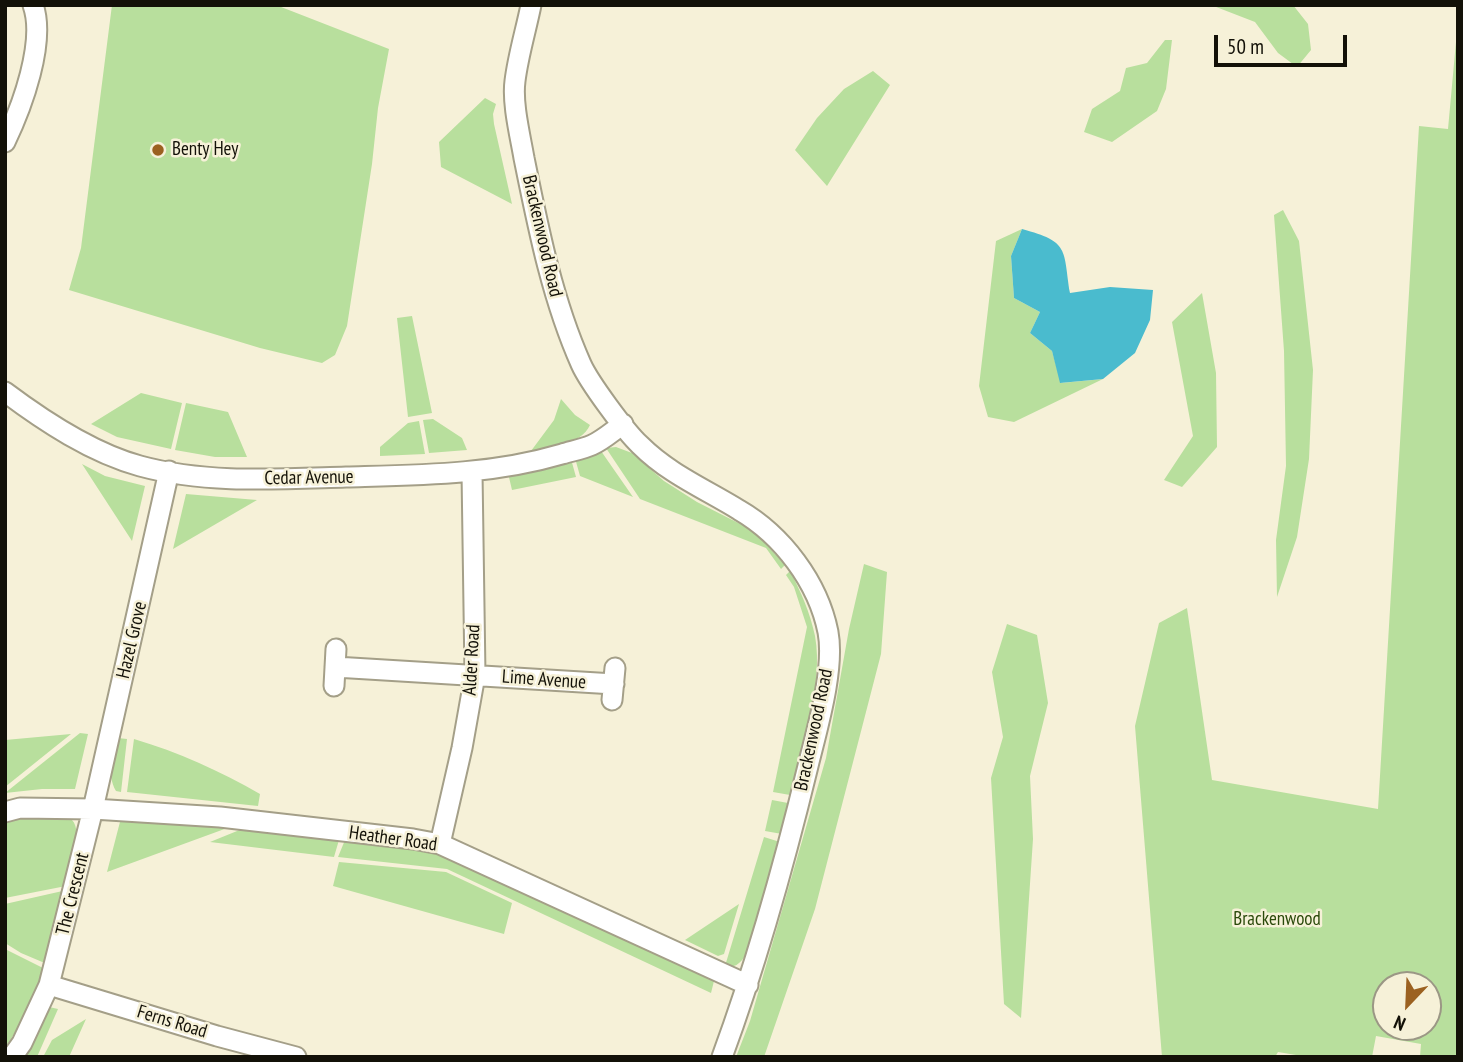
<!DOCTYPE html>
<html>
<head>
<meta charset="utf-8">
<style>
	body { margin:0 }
	#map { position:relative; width:1463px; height:1062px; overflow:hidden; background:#f6f1d8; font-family:"PT Sans Narrow",sans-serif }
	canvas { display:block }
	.frame { position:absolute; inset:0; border:7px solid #131108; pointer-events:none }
	.north { position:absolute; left:1372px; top:971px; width:70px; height:70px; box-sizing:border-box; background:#f6f1d8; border:2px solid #9b9785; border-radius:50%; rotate:203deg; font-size:19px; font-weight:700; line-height:28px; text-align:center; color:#131108 }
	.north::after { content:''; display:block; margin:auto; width:24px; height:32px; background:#9b6120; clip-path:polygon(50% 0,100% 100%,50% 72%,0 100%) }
	.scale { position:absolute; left:1214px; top:35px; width:133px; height:32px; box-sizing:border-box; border:4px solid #131108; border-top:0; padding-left:9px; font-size:21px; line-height:24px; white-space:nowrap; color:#131108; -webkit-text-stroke:5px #f6f1d8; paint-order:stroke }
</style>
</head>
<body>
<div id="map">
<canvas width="1463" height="1062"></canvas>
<div class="frame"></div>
<div class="north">N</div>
<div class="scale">50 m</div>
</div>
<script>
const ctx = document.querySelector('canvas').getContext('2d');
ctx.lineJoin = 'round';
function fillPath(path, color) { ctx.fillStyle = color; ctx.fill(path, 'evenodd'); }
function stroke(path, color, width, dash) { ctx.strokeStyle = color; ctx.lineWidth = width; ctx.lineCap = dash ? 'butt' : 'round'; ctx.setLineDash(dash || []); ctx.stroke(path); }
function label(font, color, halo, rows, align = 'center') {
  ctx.font = font + ' "PT Sans Narrow",sans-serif'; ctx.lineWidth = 5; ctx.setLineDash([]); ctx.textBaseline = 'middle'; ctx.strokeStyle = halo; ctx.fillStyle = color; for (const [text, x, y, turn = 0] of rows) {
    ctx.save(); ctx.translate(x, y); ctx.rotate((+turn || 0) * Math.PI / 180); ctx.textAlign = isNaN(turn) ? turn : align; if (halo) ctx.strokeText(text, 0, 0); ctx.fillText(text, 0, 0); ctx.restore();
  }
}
fillPath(new Path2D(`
	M112 5H276L389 49 378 108 372 164 347 326 335 355 322 363 260 348 69 290 81 248Z
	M1211 5H1293L1308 24 1311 50 1297 67 1278 53 1255 22Z
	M1456 5H1458V1057H1420L1421 1044 1376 1036 1372 1057H1308L1278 1052 1275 1057H1162L1135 726 1159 623 1187 608 1212 780 1378 809 1419 126 1448 129 1457 31ZM1386 985H1428V1027H1386Z
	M1165 40H1172L1166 89 1157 111 1112 142 1084 132 1092 109 1120 91 1126 68 1147 63Z
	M873 71 890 85 827 186 795 150 817 118 844 89Z
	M485 98 496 104 493 114 494 124 512 204 441 167 439 142Z
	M1283 210 1299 241 1313 370 1309 459 1297 537 1277 597 1276 540 1286 466 1284 351 1274 215Z
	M1022 229 1011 256 1014 298 1040 312 1030 333 1052 351 1061 383 1103 379 1014 422 988 417 979 386 996 241Z
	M1202 293 1216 373 1217 447 1182 487 1164 480 1193 436 1172 322Z
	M412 316 432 413 408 417 397 318Z
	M141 393 182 403 171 449 117 437 91 424Z
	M561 399 575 415 590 425C581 445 550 447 531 451L554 420Z
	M186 403 228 412 247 457H215L175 450Z
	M433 419 462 438 467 450 429 453 423 420Z
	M419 421 425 454 380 456V447L408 423Z
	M616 447 632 453 664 481 697 502 754 531 785 565 781 569 766 548 640 499 606 448Z
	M601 451 633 497 580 476 575 458Z
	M571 459 576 477 512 490 508 473Z
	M82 464 105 476 145 486 132 541Z
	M186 494 257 500 173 549Z
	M864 564 887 572 881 654 815 909 764 1057H736L750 1021 826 758 849 629Z
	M790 571C801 592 810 612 815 636 824 685 801 747 790 795L773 792 807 627 794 587 786 575Z
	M1007 624 1037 635 1048 703 1030 776 1033 839 1021 1018 1004 1004 991 778 1003 737 992 672Z
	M80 733 88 734 75 789H42L5 793Z
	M71 734 5 787V740Z
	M118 738 127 739 121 792 116 791C106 773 113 757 118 738Z
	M134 739C178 752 220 771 260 794L258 806 127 792Z
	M772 800 788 803 782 834 765 831Z
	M57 814C62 815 69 817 72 820 84 832 69 871 66 886L5 898V818Z
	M121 818 230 827 107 872Z
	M242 829 339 840 334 857 210 842Z
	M764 837 780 842 750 947C745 957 738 970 725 966Z
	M345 840 430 848 714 981 711 993 447 869 338 857Z
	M339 862 446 872 512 903 504 934 333 886Z
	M67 890 47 964 21 953 5 943V904Z
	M739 904 724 954 718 956 685 940Z
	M5 949 45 969 16 1031 5 1048Z
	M49 1007 58 1009 37 1057H22Z
	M86 1019 69 1057H43L52 1040Z`), '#b8df9d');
fillPath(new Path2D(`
	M1022 229C1070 242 1063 249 1070 293L1110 287 1153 290 1150 320 1135 353 1103 379 1060 383 1052 351 1030 333 1040 312 1014 298 1011 256Z`), '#4abbce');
const minor = new Path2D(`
	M531 5C526 30 518 56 515 81 512 103 520 135 524 158 538 227 552 299 581 364 589 382 625 431 640 445 669 474 705 489 739 510 782 535 818 582 828 632 835 669 817 729 808 766 784 865 757 962 722 1057
	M5 142C22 107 46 42 33 5
	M5 392C45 422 92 453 140 466 206 484 278 479 346 477 419 475 491 475 562 454 572 451 583 449 592 445 603 440 613 431 623 424
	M169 471 93 809 220 817 413 839 440 844 748 985
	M335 667 614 684
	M334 686 336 649
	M612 700 615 668
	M5 812 20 808 93 809 49 985 22 1043 12 1057
	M440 844 462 748 475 675 472 472
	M49 985 217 1036 296 1057`);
stroke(minor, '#a49f88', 23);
stroke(minor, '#fff', 19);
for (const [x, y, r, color] of [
	[158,150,7,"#9b6120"]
]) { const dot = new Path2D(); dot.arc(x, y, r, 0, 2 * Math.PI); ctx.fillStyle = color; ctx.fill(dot); stroke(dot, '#f6f1d8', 2.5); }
label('19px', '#131108', '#f6f1d8', [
	["Benty Hey",172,150]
], 'left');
label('19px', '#131108', '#f6f1d8', [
	["Brackenwood Road",542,236,77],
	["Cedar Avenue",309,478,-1],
	["Hazel Grove",132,640,-77],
	["Alder Road",472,660,-87],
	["Lime Avenue",544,680,4],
	["Brackenwood Road",814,730,-78],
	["Heather Road",393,839,8],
	["The Crescent",73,894,-76],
	["Ferns Road",172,1022,17]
]);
label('19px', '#2b4a0b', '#f6f1d8', [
	["Brackenwood",1277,920]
]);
</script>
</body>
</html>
